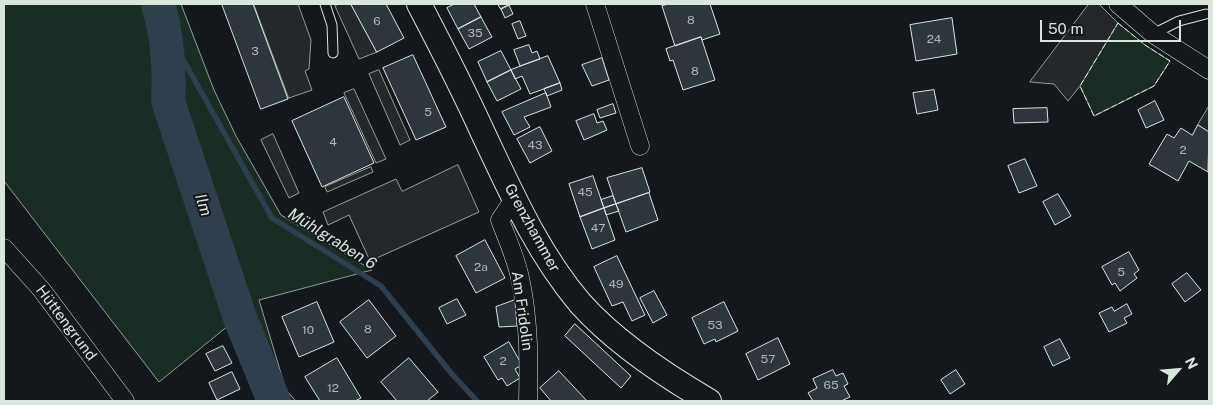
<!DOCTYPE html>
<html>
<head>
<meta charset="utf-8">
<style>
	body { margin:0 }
	#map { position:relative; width:1213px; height:405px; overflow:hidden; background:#14181c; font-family:"Public Sans",sans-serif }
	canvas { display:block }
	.frame { position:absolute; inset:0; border:5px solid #d8e6dc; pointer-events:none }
	.north { position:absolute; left:1153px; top:345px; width:50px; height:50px; -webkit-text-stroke:4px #14181c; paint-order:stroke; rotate:63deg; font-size:14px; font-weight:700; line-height:20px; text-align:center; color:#d8e6dc }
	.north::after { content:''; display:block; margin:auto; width:18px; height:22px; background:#d8e6dc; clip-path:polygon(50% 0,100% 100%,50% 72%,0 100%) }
	.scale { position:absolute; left:1040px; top:20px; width:141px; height:22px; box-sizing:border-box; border:2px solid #d8e6dc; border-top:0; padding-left:6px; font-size:15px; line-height:18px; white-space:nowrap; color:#d8e6dc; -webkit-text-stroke:4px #14181c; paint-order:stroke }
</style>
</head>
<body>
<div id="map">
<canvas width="1213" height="405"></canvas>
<div class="frame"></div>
<div class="north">N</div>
<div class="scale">50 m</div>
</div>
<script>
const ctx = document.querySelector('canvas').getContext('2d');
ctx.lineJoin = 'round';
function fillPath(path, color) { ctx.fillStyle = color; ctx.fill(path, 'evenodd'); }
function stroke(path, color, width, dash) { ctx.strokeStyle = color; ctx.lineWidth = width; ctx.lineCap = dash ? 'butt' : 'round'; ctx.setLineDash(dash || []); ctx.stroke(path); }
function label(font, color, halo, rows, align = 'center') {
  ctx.font = font + ' "Public Sans",sans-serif'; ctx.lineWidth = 4; ctx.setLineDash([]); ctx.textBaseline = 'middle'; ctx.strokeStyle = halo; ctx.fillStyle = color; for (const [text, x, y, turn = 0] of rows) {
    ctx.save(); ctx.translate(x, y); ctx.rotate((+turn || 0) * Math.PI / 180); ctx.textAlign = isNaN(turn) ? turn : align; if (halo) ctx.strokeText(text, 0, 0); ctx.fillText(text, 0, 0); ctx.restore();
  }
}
const green = new Path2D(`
	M4 4H181L214 90 236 136 281 215 372 270 259 300 286 390 296 401H265L234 321 159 382 4 181Z
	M1118 23 1145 45 1170 61 1154 86 1094 116 1080 86Z`);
fillPath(green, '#1a2d24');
stroke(green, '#939e99', 1);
const parking = new Path2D(`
	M254 4H298L311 40 309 69 305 71 312 90 289 98Z
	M340 4H351L377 52 359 59 335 6Z
	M1089 4H1099L1118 23 1080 86 1068 101 1054 84 1030 82Z
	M379 70 410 140 400 145 369 74Z
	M354 89 386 159 376 163 344 93Z
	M1209 106V132L1198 125Z
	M273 134 299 193 289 198 261 140Z
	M458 165 479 212 370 261 349 215 328 225 323 212 396 179 402 191Z
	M371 167 373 172 327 192 325 187Z`);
fillPath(parking, '#24282b');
stroke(parking, '#939e99', 1);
stroke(new Path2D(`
	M167 31 272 218 381 286 451 373 477 401`), '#2f3f4d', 5.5);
stroke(new Path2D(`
	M158 4C168 37 170 67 168 101L240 318 274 401`), '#2f3f4d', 34);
const building = new Path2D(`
	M222 4H253L288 99 261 109Z
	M351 4H386L404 38 377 52Z
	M455 4H474L481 17 458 29 447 8Z
	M498 4H512L501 9Z
	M669 4H710L720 34 702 40 701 37 675 46 662 6Z
	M509 5 513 14 505 18 501 9Z
	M481 17 492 37 469 49 458 29Z
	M952 18 957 54 916 61 910 25Z
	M520 21 526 36 518 39 512 24Z
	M701 37 715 80 683 90 673 60 670 61 666 49Z
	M529 45 532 53 537 51 540 59 520 66 514 50Z
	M501 51 511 70 487 82 478 62Z
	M413 55 446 127 416 140 383 68Z
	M548 56 560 83 530 94 522 76 515 79 511 70Z
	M602 58 609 80 592 86 582 65Z
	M511 70 521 89 497 101 487 82Z
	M560 83 562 90 547 96 544 89Z
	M934 90 938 110 917 114 913 93Z
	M546 93 551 107 524 117 530 127 514 135 502 112Z
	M344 97 374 163 322 187 292 121Z
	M1155 101 1164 120 1146 128 1138 110Z
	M613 104 616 113 600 118 597 110Z
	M1047 108 1048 122 1014 123 1013 109Z
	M594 114 597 123 603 121 607 130 584 140 576 121Z
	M1198 125 1209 132 1208 172 1189 161 1178 181 1149 164 1167 134 1174 138 1181 128 1192 135Z
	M540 127 552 151 530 163 517 139Z
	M1025 159 1037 186 1019 193 1008 166Z
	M642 168 650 192 616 204 607 178Z
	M593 176 604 208 580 217 569 184Z
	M649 193 658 220 626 232 616 204Z
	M1058 194 1071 216 1055 225 1043 202Z
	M613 196 616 204 604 208 601 200Z
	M616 204 619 211 606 215 604 208Z
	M604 208 615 240 592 249 580 217Z
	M485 240 505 278 476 293 456 256Z
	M1129 252 1139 270 1134 274 1137 278 1120 291 1115 283 1112 285 1102 267Z
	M617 256 645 315 632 321 623 302 612 306 594 267Z
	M1187 273 1201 290 1185 302 1172 284Z
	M654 291 667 315 653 323 640 298Z
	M457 299 466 315 447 324 439 308Z
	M369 300 396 336 367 358 340 322Z
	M515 300 517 326 499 327 496 307Z
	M317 302 334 342 299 357 282 317Z
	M724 302 738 331 716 342 715 339 704 344 692 318Z
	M1127 304 1132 314 1124 318 1127 323 1109 332 1099 313 1112 307 1114 311Z
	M575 324 631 376 621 388 565 336Z
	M778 338 790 364 758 380 746 354Z
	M1060 339 1070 358 1053 366 1044 347Z
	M509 342 522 365 515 369 520 378 507 386 502 378 498 380 484 357Z
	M223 346 232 363 215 371 206 354Z
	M337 358 361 398 355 401H320L305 377Z
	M409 358 438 392 427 401H397L381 382Z
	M833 370 836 376 843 373 848 384 844 386 850 397 841 401H813L808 393 817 388 813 379Z
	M956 370 965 384 950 394 941 380Z
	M559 371 587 401H551L540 388Z
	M232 372 240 389 217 400 209 383Z`);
fillPath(building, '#2c363c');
stroke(building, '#d8e6dc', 1);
const service = new Path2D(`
	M325 4 332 25 333 53
	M1153 34 1179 21 1206 14`);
const minor = new Path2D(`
	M595 4 640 146
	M1118 4 1153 34 1209 70
	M514 199 500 220C507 239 516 258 520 278 529 319 529 360 528 401
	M4 248 41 289 125 401`);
const secondary = new Path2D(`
	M419 4C441 46 463 89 483 133 511 192 537 252 580 303 613 340 666 376 709 401`);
stroke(service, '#d8e6dc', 11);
stroke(minor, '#d8e6dc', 19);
stroke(secondary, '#d8e6dc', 26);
stroke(service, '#14181c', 9);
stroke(minor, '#14181c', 18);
stroke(secondary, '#14181c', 24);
stroke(new Path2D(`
	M1118 23 1145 45 1170 61 1154 86 1094 116 1080 86Z`), '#d8e6dc', 1, [6, 2.5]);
label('12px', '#adbab4', null, [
	["8",691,20],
	["6",377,21],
	["35",475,33],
	["24",934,39],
	["3",255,51],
	["8",695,71],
	["5",428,112],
	["4",333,142],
	["43",535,145],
	["2",1183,150],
	["45",585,192],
	["47",598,228],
	["2a",481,267],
	["5",1121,272],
	["49",616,284],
	["53",715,325],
	["8",368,329],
	["10",308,330],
	["57",768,359],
	["2",503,361],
	["65",831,385],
	["12",333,388]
]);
label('15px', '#d8e6dc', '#14181c', [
	["Grenzhammer",532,228,61],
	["Am Fridolin",522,311,82],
	["Hüttengrund",66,323,53]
]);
label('italic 16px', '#d8e6dc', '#14181c', [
	["Ilm",203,205,72],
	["Mühlgraben 6",332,239,32]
]);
</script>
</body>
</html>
